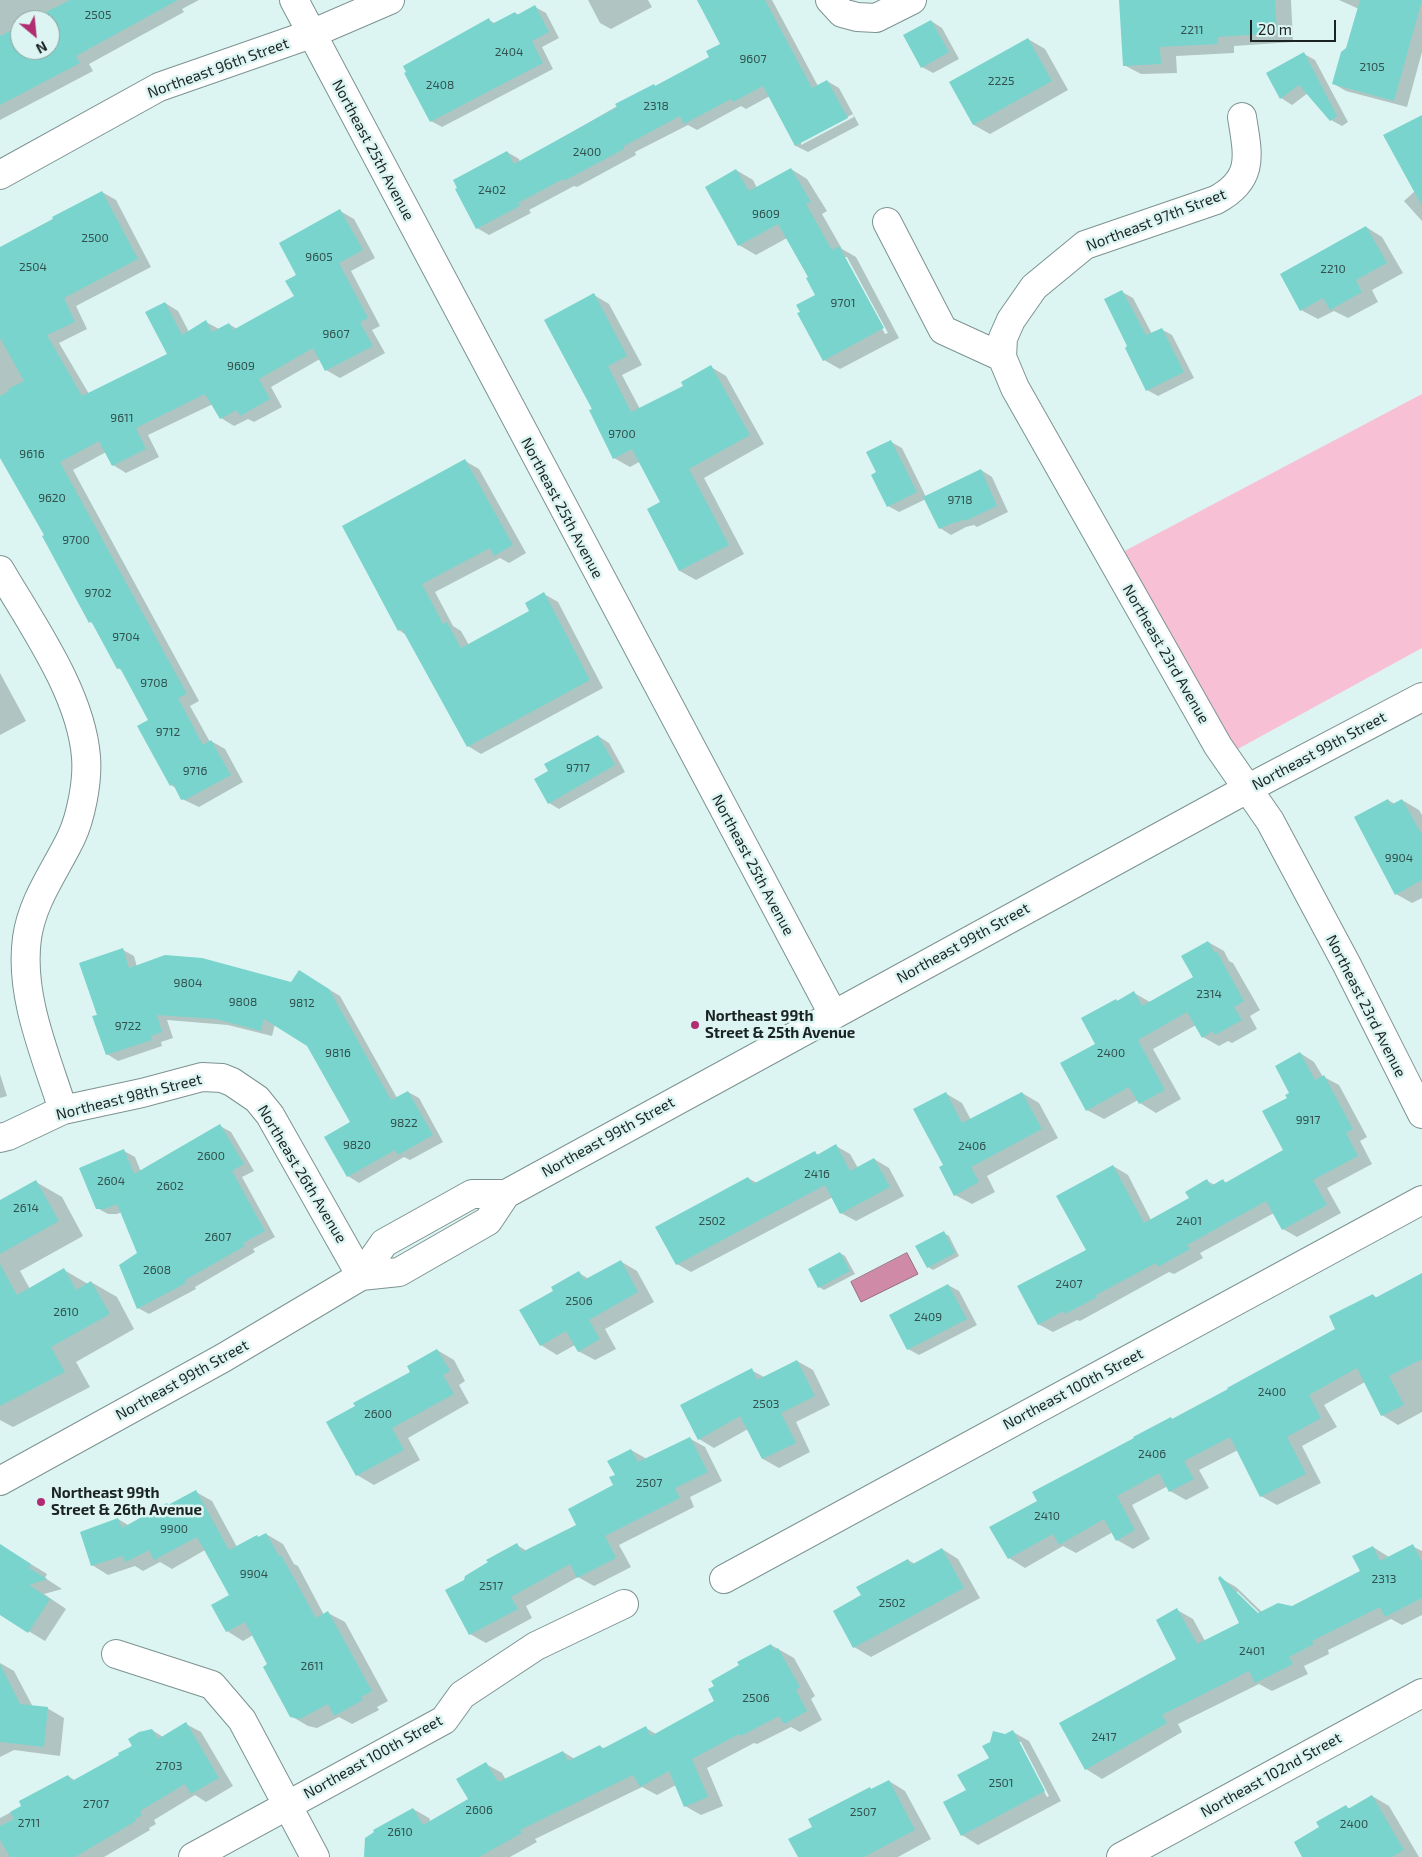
<!DOCTYPE html>
<html>
<head>
<meta charset="utf-8">
<style>
	body { margin:0 }
	#map { position:relative; width:1422px; height:1857px; overflow:hidden; background:#ddf5f2; font-family:"Exo 2",sans-serif }
	canvas { display:block }
	.north { position:absolute; left:10px; top:10px; width:50px; height:50px; box-sizing:border-box; background:#ddf5f2; border:1px solid #8fa19f; border-radius:50%; rotate:152deg; font-size:14px; font-weight:700; line-height:20px; text-align:center; color:#1b2423 }
	.north::after { content:''; display:block; margin:auto; width:18px; height:22px; background:#b22c72; clip-path:polygon(50% 0,100% 100%,50% 72%,0 100%) }
	.scale { position:absolute; left:1250px; top:20px; width:86px; height:22px; box-sizing:border-box; border:2px solid #1b2423; border-top:0; padding-left:6px; font-size:15px; line-height:18px; white-space:nowrap; color:#1b2423; -webkit-text-stroke:4px #ddf5f2; paint-order:stroke }
</style>
</head>
<body>
<div id="map">
<canvas width="1422" height="1857"></canvas>
<div class="north">N</div>
<div class="scale">20 m</div>
</div>
<script>
const ctx = document.querySelector('canvas').getContext('2d');
ctx.lineJoin = 'round';
function fillPath(path, color) { ctx.fillStyle = color; ctx.fill(path, 'evenodd'); }
function stroke(path, color, width, dash) { ctx.strokeStyle = color; ctx.lineWidth = width; ctx.lineCap = dash ? 'butt' : 'round'; ctx.setLineDash(dash || []); ctx.stroke(path); }
function label(font, color, halo, rows, align = 'center') {
  ctx.font = font + ' "Exo 2",sans-serif'; ctx.lineWidth = 5; ctx.setLineDash([]); ctx.textBaseline = 'middle'; ctx.strokeStyle = halo; ctx.fillStyle = color; for (const [text, x, y, turn = 0] of rows) {
    ctx.save(); ctx.translate(x, y); ctx.rotate((+turn || 0) * Math.PI / 180); ctx.textAlign = isNaN(turn) ? turn : align; if (halo) ctx.strokeText(text, 0, 0); ctx.fillText(text, 0, 0); ctx.restore();
  }
}
fillPath(new Path2D(`
	M1422 394V648L1236 750 1117 555Z`), '#f8c0d5');
const water = new Path2D(`
	M907 1253 918 1274 861 1302 851 1282Z`);
fillPath(water, '#ce8aa6');
stroke(water, '#986b7f', 1);
fillPath(new Path2D(`
	M0 0H199L182 9 184 12 89 64 93 71 0 120ZM20 20H50V50H20Z
	M588 0H648L652 7 611 29 600 23Z
	M697 0H772L818 86 827 81 839 88 859 125 808 152 796 146 770 96 746 109 741 106 697 130 688 125 635 152 636 155 577 187 574 186 529 210 531 213 489 235 477 228 507 152 519 159 520 162 654 85 657 87 711 58 722 45ZM853 114 854 117 801 145V142Z
	M1121 0H1291L1293 42 1234 46V53L1176 56 1177 73 1141 74 1124 65Z
	M1339 0H1422V52L1407 107 1346 91 1334 84 1347 49 1359 9Z
	M535 7 546 13 559 38 542 47 553 69 442 127 431 121 489 20 496 24 515 13 519 15Z
	M931 21 942 28 959 59 933 73 922 67Z
	M1028 39 1045 49 1068 90 990 134 974 125 950 83Z
	M1304 54 1315 60 1348 122 1342 126 1331 120 1308 93 1292 105 1281 98Z
	M1422 116V221L1404 201 1415 191Z
	M791 169 807 179 827 211 822 214 842 249 856 257 899 338 840 369 824 360 817 295 810 278 787 238 756 255 739 245 706 187 736 170 753 180 757 188ZM844 257H847L888 333 885 334Z
	M102 192 116 200 151 267 76 306 87 329 59 343 89 394 169 355 165 303 178 311 189 332 206 322 219 329 229 324 237 329 295 296 298 275 340 211 354 219 375 258 351 271 380 326 372 330 385 353 340 378 326 370 320 359 271 387 282 407 254 422 248 419 234 426 221 418 213 404 148 435 159 457 126 473 113 465 106 452 73 470 199 701 190 706 210 742 211 741 225 749 243 782 199 807 182 799 177 789 171 785 149 721 123 671 118 668 94 624 90 622 45 535 0 454V248Z
	M1366 227 1382 237 1403 273 1372 290 1378 302 1348 318 1334 311 1318 319 1301 310Z
	M1122 292 1133 298 1152 334 1161 329 1172 335 1194 378 1158 396 1147 390 1129 347Z
	M594 295 609 304 642 365 622 375 640 409 684 386 711 367 726 376 764 444 704 478 744 554 696 580 680 571 648 509 661 502 639 462 630 467 614 458 594 409Z
	M891 442 902 448 926 497 981 470 992 477 1008 512 977 527 974 525 966 527 951 535 940 528 926 499 899 512 888 506 878 473Z
	M465 461 479 469 526 553 509 563 500 558 435 592 453 626 461 631 469 645 531 611 544 594 558 602 603 688 481 754 468 746 406 635 399 630Z
	M0 673 26 721 0 735Z
	M598 736 609 743 625 772 559 809 549 803Z
	M1388 800 1395 804 1402 800 1419 810 1422 815V898L1412 903 1396 894Z
	M1208 942 1224 951 1229 961 1233 963 1260 1010 1250 1016 1257 1029 1232 1043 1228 1041 1219 1046 1203 1037 1196 1025 1153 1049 1181 1099 1156 1113 1140 1103 1138 1100 1104 1119 1087 1110 1097 1044 1115 1000 1118 1001 1134 993 1150 1002 1195 978Z
	M123 950 134 956 137 967 292 984 310 978 340 996 397 1098 408 1092 419 1098 443 1142 410 1160 404 1157 359 1183 348 1176 352 1123 308 1045 275 1024 272 1036 228 1025 167 1020 173 1038 161 1042 162 1046 118 1061 107 1054 98 1015Z
	M1300 1053 1314 1062 1323 1077H1324L1339 1085 1367 1137 1360 1141 1372 1164 1327 1188 1341 1213 1297 1237 1283 1229 1274 1213 1200 1253 1203 1258 1174 1274 1169 1272 1080 1321 1077 1320 1053 1332 1038 1324 1088 1251 1113 1166 1128 1175 1151 1220 1191 1198 1207 1181 1215 1185 1223 1181 1227 1183 1284 1150 1289 1098Z
	M0 1074 7 1096 0 1098Z
	M945 1093 962 1103 971 1120 1022 1093 1039 1103 1058 1138 987 1176 995 1192 972 1204 955 1195 944 1166Z
	M220 1126 231 1132 254 1171 242 1177 275 1237 253 1249 255 1252 195 1287 196 1289 149 1314 138 1308 139 1254 122 1212 117 1214H108L97 1208 124 1151 135 1157 141 1172Z
	M836 1146 850 1154 858 1168 874 1159 889 1168 904 1196 856 1221 841 1213 833 1197 691 1272 677 1264 748 1178 757 1183 815 1153 819 1155Z
	M36 1182 62 1197 83 1236 20 1271 30 1289 64 1270 88 1284 91 1282 117 1297 134 1329 76 1362 90 1387 13 1427 0 1420V1202Z
	M944 1233 949 1236 959 1256 933 1270 928 1267Z
	M840 1253 845 1256 855 1274 824 1290 819 1287Z
	M620 1261 637 1271 654 1302 605 1329 616 1349 595 1360 578 1351 575 1345 557 1355 541 1345 554 1291 579 1273 589 1279Z
	M1422 1276V1412L1398 1425 1382 1415 1365 1382 1324 1405 1337 1427 1302 1446 1321 1483 1277 1505 1261 1496 1238 1450 1199 1470 1209 1488 1186 1500 1170 1491 1168 1486 1132 1505 1150 1539 1133 1549 1117 1540 1113 1532 1076 1553 1063 1546 1025 1568 1009 1558 1038 1501 1171 1418 1173 1420 1337 1329 1373 1295 1377 1298Z
	M948 1285 959 1291 977 1325 919 1355 908 1349Z
	M437 1350 454 1360 465 1381 459 1385 469 1403 408 1438 420 1460 374 1485 357 1475 411 1373Z
	M797 1361 813 1370 830 1405 796 1422 810 1452 779 1468 763 1459 748 1429 714 1448 699 1439 751 1370 764 1377Z
	M689 1438 705 1447 722 1481 690 1497 694 1507 619 1545 631 1567 594 1586 578 1577 526 1606 532 1618 486 1643 470 1634 446 1591 466 1580 517 1545 527 1551 578 1525 615 1485 616 1475 631 1450 647 1459Z
	M196 1492 212 1501 237 1547 257 1536 259 1538 266 1534 283 1544 294 1564 298 1566 324 1615 328 1613 345 1622 388 1701 377 1707 379 1710 352 1724 339 1717 317 1728 308 1726 291 1716 269 1665 253 1635 243 1641 227 1631 230 1596 205 1550 172 1569 160 1562 143 1571 135 1566 108 1575 92 1565 118 1519 128 1525 167 1504 170 1506Z
	M0 1545 47 1574 45 1578 62 1589 44 1594 66 1609 45 1641 0 1614Z
	M1412 1546 1422 1551V1615L1402 1625 1391 1619 1328 1650 1329 1654 1304 1666 1308 1674 1272 1691 1259 1684 1178 1724 1182 1732 1102 1779 1086 1769 1178 1659 1177 1610 1193 1619 1205 1641 1241 1623 1220 1578 1236 1587 1262 1612 1292 1608 1362 1572 1373 1547 1389 1557ZM1237 1591 1263 1616 1261 1618 1237 1594Z
	M942 1549 958 1559 980 1598 871 1657 854 1647 863 1596 908 1560 915 1564Z
	M771 1645 794 1658 815 1696 811 1699 822 1720 800 1732 791 1727 757 1744 754 1743 707 1768 723 1806 701 1815 685 1806 676 1785 657 1795 642 1787 535 1839 537 1842 510 1857H370L413 1809 429 1818 431 1822 469 1800 486 1764 502 1773 506 1780 563 1752 575 1759 600 1746 605 1749 646 1728 656 1734 716 1702Z
	M0 1663 14 1671 33 1707 47 1708 64 1718 60 1756 14 1750 0 1757Z
	M186 1724 201 1732 233 1786 206 1802 195 1795 154 1820 156 1824 149 1828 150 1830 104 1857H0V1818L23 1806 68 1776 76 1781 121 1755 152 1730 163 1737Z
	M1013 1732 1029 1741 1061 1801 978 1845 962 1835 967 1791 1005 1736ZM1018 1742H1021L1049 1796 1047 1797Z
	M889 1781 905 1791 931 1839 898 1857H799L814 1827Z
	M1372 1796 1389 1806 1419 1857H1304L1321 1827 1346 1806 1350 1809Z`), '#0003');
fillPath(new Path2D(`
	M70 0H178L76 56 80 63 0 105V36L20 26V50H50V20H30Z
	M697 0H765L812 88 827 80 848 118 795 146 763 86 733 102 731 99 684 124 680 116 624 146V149L564 181 563 179 518 203 520 206 476 229 455 189 457 188 453 180 507 151 514 164 617 107 615 104 654 84 655 86 709 57 706 51 720 44Z
	M1119 0H1275L1277 33 1218 37V44L1160 47 1161 64 1123 66Z
	M1360 0H1422L1394 101 1332 84 1341 52 1346 48Z
	M535 5 549 32 532 41 543 63 430 122 404 73 406 72 403 66 489 18 492 24 515 12 517 15Z
	M931 20 949 52 921 68 903 35Z
	M1028 38 1052 81 973 125 949 82Z
	M1304 52 1337 116 1330 121 1299 85 1280 99 1266 73Z
	M1422 115V206L1383 135Z
	M791 168 811 202 806 204 832 250 839 246 884 328 823 361 797 313 800 312 796 305 815 295 806 278 808 277 778 224 738 246 705 187 736 169 749 191Z
	M102 191 138 259 64 298 75 322 47 335 82 396 167 354 145 312 165 302 182 335 206 320 212 332 229 323 233 330 294 296 285 281 296 275 279 243 340 209 363 250 339 263 368 318 360 322 373 346 325 371 313 348 259 379 270 399 240 416 237 410 220 419 205 394 136 428 146 449 112 466 99 441 60 462 187 694 178 698 203 745 211 740 231 775 185 800 184 799 181 800 173 784 170 786 137 726 148 720 120 668 117 669 91 621 89 623 42 536 44 535 0 458V396L9 391 8 389 24 381 0 338V247L53 219 52 217Z
	M1366 226 1387 263 1356 280 1362 292 1330 310 1323 298 1300 311 1280 274Z
	M1122 290 1146 335 1162 328 1184 372 1146 391 1125 348 1127 346 1104 299Z
	M594 293 627 356 608 366 631 412 683 386 681 382 711 365 750 435 689 469 729 545 679 571 647 509 660 502 632 449 613 459 589 410 592 409 544 320Z
	M891 440 917 492 887 507 871 475 876 472 866 452Z
	M465 459 513 545 494 556 490 548 422 584 443 624 447 622 461 648 529 611 525 603 544 592 590 680 467 747 402 629 398 631 342 526Z
	M981 469 997 506 965 521 964 519 956 523 955 522 939 529 923 497Z
	M598 735 615 765 548 804 534 779 548 771 544 764Z
	M1388 799 1391 805 1402 799 1422 835V880L1395 895 1354 817Z
	M1208 941 1215 953 1217 952 1244 1001 1234 1007 1242 1020 1215 1035 1213 1031 1202 1038 1187 1012 1138 1040 1165 1090 1139 1104 1129 1087 1086 1111 1060 1063 1095 1044 1081 1018 1116 999 1117 1001 1134 991 1142 1006 1193 977 1181 956Z
	M123 948 129 968 165 955 202 958 291 982 299 970 329 989 391 1100 408 1091 433 1135 398 1155 395 1150 347 1177 324 1137 350 1122 307 1046 264 1019 261 1031 216 1019 157 1015 162 1032 151 1036 152 1040 106 1055 92 1016 97 1015 79 963Z
	M1300 1052 1315 1080 1324 1075 1353 1129 1346 1133 1358 1156 1313 1180 1327 1205 1282 1230 1266 1201 1187 1245 1190 1249 1158 1267 1156 1263 1096 1295 1097 1297 1065 1314 1063 1311 1038 1325 1017 1286 1086 1250 1056 1196 1113 1165 1144 1223 1189 1198 1185 1192 1207 1179 1211 1186 1223 1179 1225 1183 1283 1150 1262 1111 1287 1098 1285 1095 1289 1093 1275 1066Z
	M946 1092 962 1123 1022 1092 1042 1129 971 1167 979 1182 954 1196 939 1167 943 1165 913 1109Z
	M220 1124 244 1164 232 1171 265 1231 243 1243 245 1246 185 1280 186 1283 137 1309 119 1265 137 1253 117 1204 105 1209H96L79 1168 124 1149 134 1174Z
	M836 1144 850 1171 874 1158 890 1187 840 1214 825 1185 676 1265 655 1227 748 1177 753 1184 815 1151 817 1155Z
	M36 1180 59 1221 0 1254V1200Z
	M944 1231 955 1253 927 1268 915 1246Z
	M840 1252 850 1271 818 1288 808 1269Z
	M621 1260 638 1292 589 1320 600 1339 578 1352 566 1331 540 1346 519 1310 553 1291 551 1287 579 1271 584 1280Z
	M0 1264 17 1295 64 1268 76 1290 91 1281 110 1314 51 1347 65 1372 0 1406Z
	M1422 1273V1359L1389 1376 1404 1405 1381 1416 1357 1368 1309 1395 1321 1418 1287 1437 1306 1474 1260 1497 1230 1437 1184 1461 1194 1479 1169 1492 1159 1473 1117 1496 1135 1530 1116 1541 1104 1519 1059 1545 1053 1534 1008 1559 989 1527 1037 1501 1032 1492 1134 1438 1133 1437 1171 1417 1172 1419 1228 1389 1227 1388 1335 1329 1329 1316 1373 1294 1375 1298Z
	M948 1284 967 1319 907 1350 889 1315Z
	M437 1349 450 1371 443 1375 454 1394 392 1428 404 1450 356 1476 326 1422 355 1406 353 1403 410 1372 407 1366Z
	M797 1360 815 1396 781 1413 796 1443 762 1459 740 1416 698 1440 680 1405 752 1368 757 1380Z
	M690 1437 708 1472 675 1488 680 1498 605 1536 616 1558 577 1578 570 1564 511 1597 518 1609 469 1635 445 1590 464 1580 465 1576 488 1562 486 1560 517 1543 522 1552 576 1525 568 1509 613 1485 609 1477 615 1475 607 1461 631 1449 638 1462Z
	M196 1490 229 1550 257 1535 258 1537 266 1533 279 1556 281 1555 316 1618 328 1611 372 1691 361 1697 363 1700 334 1716 328 1704 300 1719 290 1717 263 1667 267 1664 245 1622 226 1632 211 1605 229 1595 197 1537 154 1560 149 1550 126 1562 122 1556 91 1566 80 1532 118 1518 122 1528 167 1503 168 1505Z
	M0 1544 31 1564 29 1568 47 1579 29 1585 50 1599 28 1633 0 1615Z
	M1413 1544 1422 1563V1598L1385 1617 1380 1607 1312 1641 1314 1644 1289 1657 1293 1664 1255 1683 1249 1671 1162 1715 1167 1723 1085 1770 1059 1723 1176 1659 1156 1620 1177 1608 1197 1644 1239 1623 1218 1578 1220 1576 1258 1613 1278 1603 1292 1606 1360 1571 1352 1556 1373 1546 1380 1561Z
	M942 1548 964 1588 853 1648 833 1611 861 1595 856 1587 908 1559 911 1565Z
	M771 1644 774 1650 778 1648 800 1687 796 1690 807 1711 784 1724 779 1716 741 1736 739 1734 692 1759 708 1797 684 1807 669 1771 640 1787 633 1775 520 1830 522 1833 479 1857H364L365 1838 374 1832 373 1830 413 1808 423 1825 468 1799 456 1779 486 1762 498 1782 563 1751 568 1761 600 1745 602 1749 646 1726 651 1736 714 1701 708 1689 714 1686 711 1681 739 1665 737 1662Z
	M0 1664 20 1704 48 1707 44 1747 0 1742Z
	M186 1722 219 1778 191 1794 185 1784 140 1811 142 1815 135 1819 136 1821 75 1857H10L0 1840V1826L14 1819 10 1812 21 1806 19 1801 68 1775 72 1781 119 1755 118 1753 132 1746 128 1739 139 1732 152 1729 158 1739Z
	M1013 1730 1045 1791 961 1836 943 1802 966 1790 957 1775 989 1758 982 1746 990 1742 993 1731 1005 1734Z
	M889 1780 915 1830 864 1857H798L788 1839 812 1827 808 1819 870 1787 871 1789Z
	M1372 1795 1404 1850 1392 1857H1302L1294 1842 1319 1827 1316 1822 1346 1805 1348 1809Z`), '#78d4cc');
const minor = new Path2D(`
	M294 0 833 1014
	M830 0 842 13 857 17 876 18 912 0
	M0 175 159 87 311 34 390 0
	M887 222 943 330 1002 357 1015 388 1218 746 1270 821 1347 965 1422 1114
	M1002 357 1003 338 1011 320 1034 287 1085 245 1216 200C1255 179 1248 155 1242 117
	M0 570C32 625 81 693 86 757 88 781 81 817 71 838 55 871 32 901 27 938 19 996 46 1056 63 1110
	M0 1138 8 1136 63 1110 142 1093 202 1077 222 1078 232 1082 257 1099 270 1115 361 1276
	M724 1579 1422 1200
	M116 1654 212 1685 242 1720 315 1857
	M193 1857 444 1720 462 1695 536 1646 624 1604
	M1121 1857 1422 1693`);
const major = new Path2D(`
	M361 1276 384 1243 472 1194H506
	M0 1481 223 1358 361 1276 399 1272 488 1221 506 1194 1247 789 1422 697`);
stroke(minor, '#7c9391', 30);
stroke(major, '#7c9391', 30);
stroke(minor, '#fff', 28);
stroke(major, '#fff', 28);
for (const [x, y, r, color] of [
	[695,1025,5,"#b22c72"],
	[41,1502,5,"#b22c72"]
]) { const dot = new Path2D(); dot.arc(x, y, r, 0, 2 * Math.PI); ctx.fillStyle = color; ctx.fill(dot); stroke(dot, '#ddf5f2', 2); }
label('12px', '#32504d', null, [
	["2505",98,15],
	["2211",1192,30],
	["2404",509,52],
	["9607",753,59],
	["2105",1372,67],
	["2225",1001,81],
	["2408",440,85],
	["2318",656,106],
	["2400",587,152],
	["2402",492,190],
	["9609",766,214],
	["2500",95,238],
	["9605",319,257],
	["2504",33,267],
	["2210",1333,269],
	["9701",843,303],
	["9607",336,334],
	["9609",241,366],
	["9611",122,418],
	["9700",622,434],
	["9616",32,454],
	["9620",52,498],
	["9718",960,500],
	["9700",76,540],
	["9702",98,593],
	["9704",126,637],
	["9708",154,683],
	["9712",168,732],
	["9717",578,768],
	["9716",195,771],
	["9904",1399,858],
	["9804",188,983],
	["2314",1209,994],
	["9808",243,1002],
	["9812",302,1003],
	["9722",128,1026],
	["9816",338,1053],
	["2400",1111,1053],
	["9917",1308,1120],
	["9822",404,1123],
	["9820",357,1145],
	["2406",972,1146],
	["2600",211,1156],
	["2416",817,1174],
	["2604",111,1181],
	["2602",170,1186],
	["2614",26,1208],
	["2502",712,1221],
	["2401",1189,1221],
	["2607",218,1237],
	["2608",157,1270],
	["2407",1069,1284],
	["2506",579,1301],
	["2610",66,1312],
	["2409",928,1317],
	["2400",1272,1392],
	["2503",766,1404],
	["2600",378,1414],
	["2406",1152,1454],
	["2507",649,1483],
	["2410",1047,1516],
	["9900",174,1529],
	["9904",254,1574],
	["2313",1384,1579],
	["2517",491,1586],
	["2502",892,1603],
	["2401",1252,1651],
	["2611",312,1666],
	["2506",756,1698],
	["2417",1104,1737],
	["2703",169,1766],
	["2501",1001,1783],
	["2707",96,1804],
	["2606",479,1810],
	["2507",863,1812],
	["2711",29,1823],
	["2400",1354,1824],
	["2610",400,1832]
]);
label('15px', '#1b2423', '#ddf5f2', [
	["Northeast 96th Street",218,68,-20],
	["Northeast 25th Avenue",373,150,62],
	["Northeast 97th Street",1156,220,-21],
	["Northeast 25th Avenue",562,508,62],
	["Northeast 23rd Avenue",1166,654,60],
	["Northeast 99th Street",1319,751,-28],
	["Northeast 25th Avenue",753,865,62],
	["Northeast 99th Street",963,943,-29],
	["Northeast 23rd Avenue",1366,1006,63],
	["Northeast 98th Street",129,1097,-14],
	["Northeast 99th Street",608,1137,-29],
	["Northeast 26th Avenue",302,1174,59],
	["Northeast 99th Street",182,1380,-29],
	["Northeast 100th Street",1073,1389,-28],
	["Northeast 100th Street",373,1757,-29],
	["Northeast 102nd Street",1271,1775,-29]
]);
label('bold 15px', '#1b2423', '#ddf5f2', [
	["Northeast 99th",705,1016],
	["Street & 25th Avenue",705,1033],
	["Northeast 99th",51,1493],
	["Street & 26th Avenue",51,1510]
], 'left');
</script>
</body>
</html>
